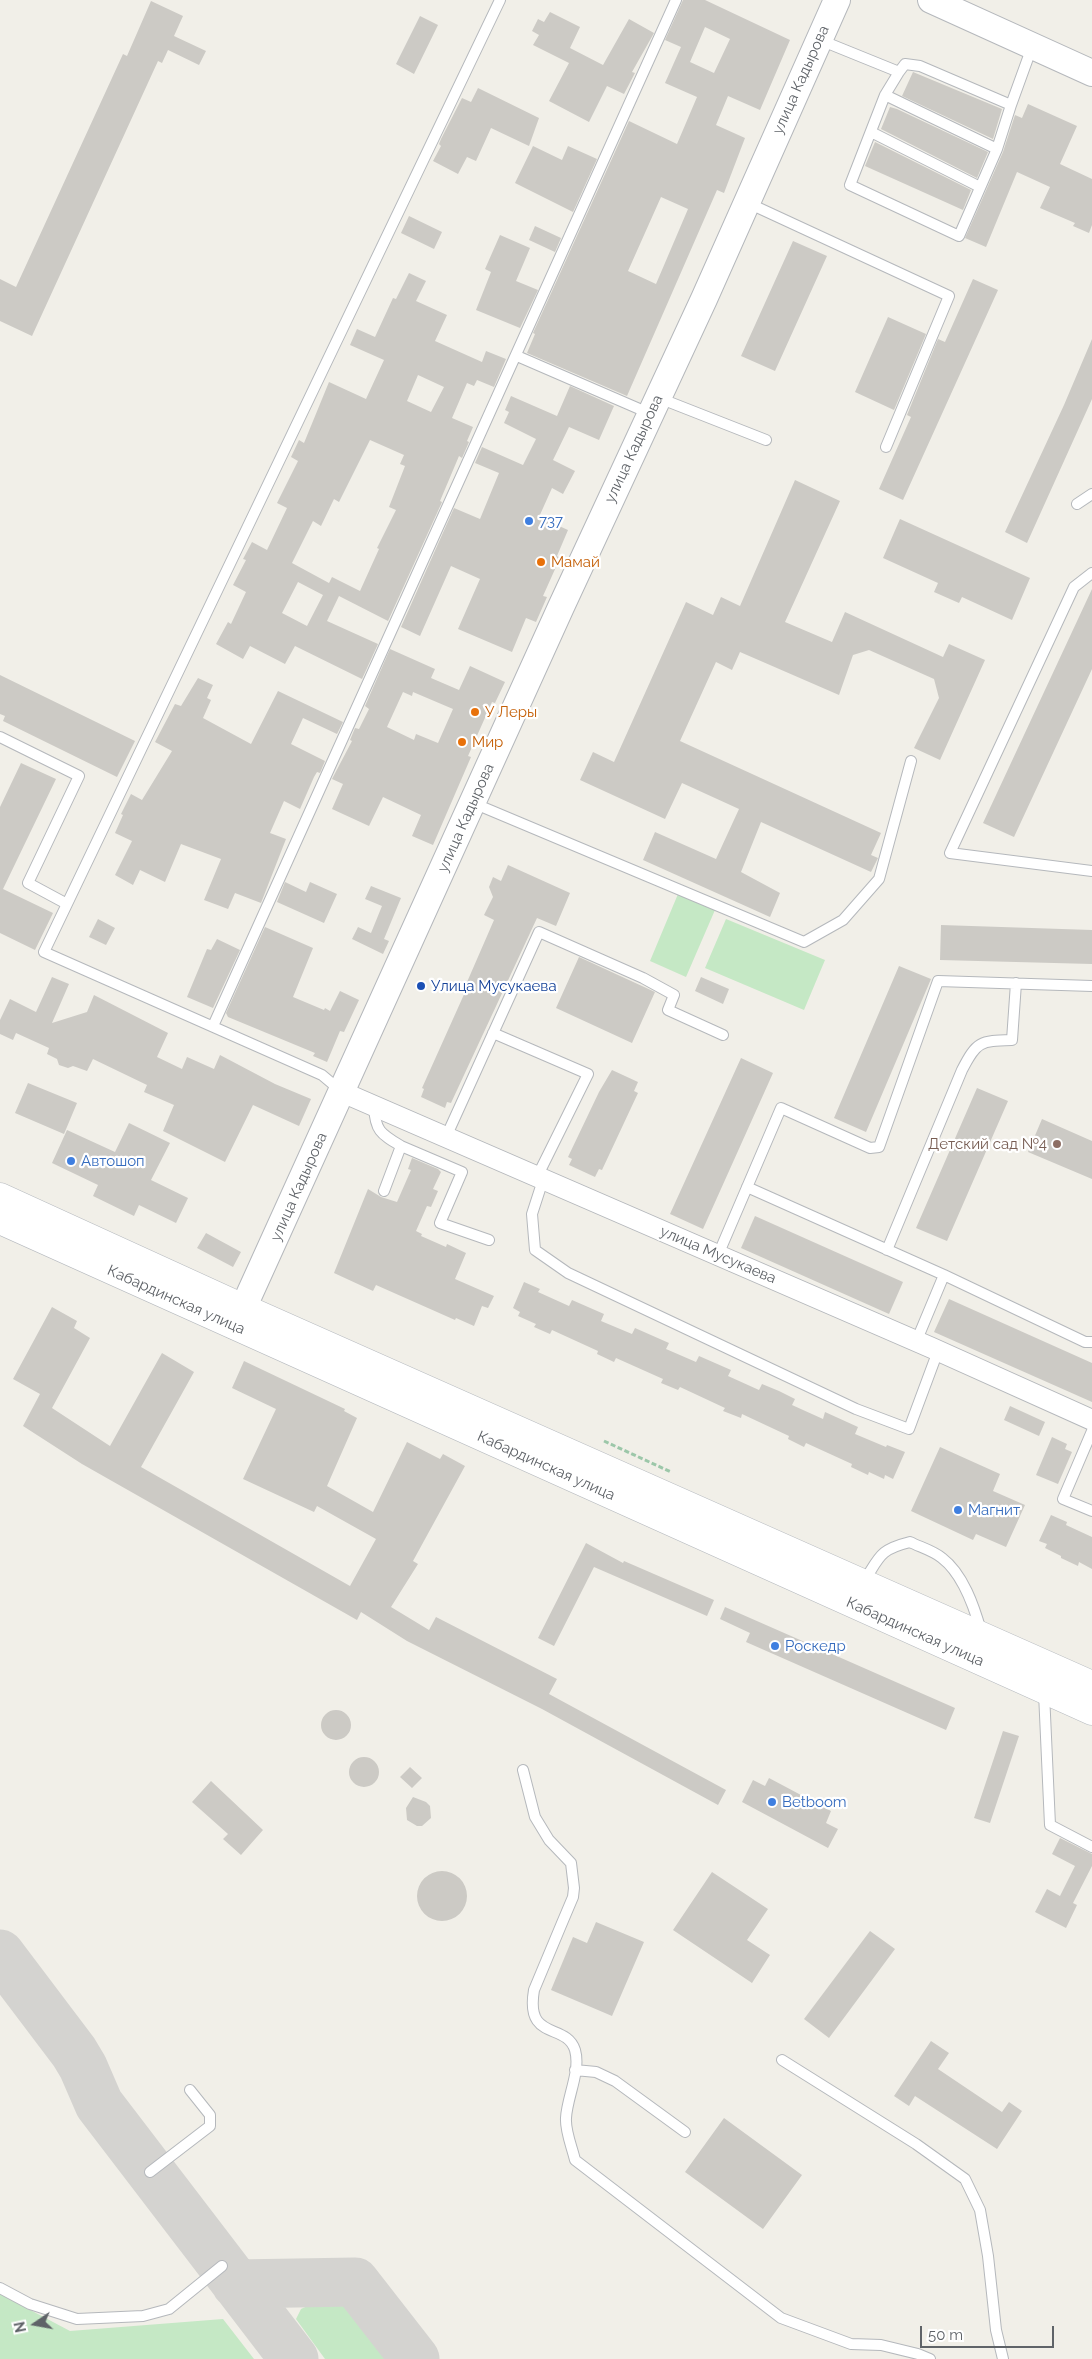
<!DOCTYPE html>
<html>
<head>
<meta charset="utf-8">
<style>
	body { margin:0 }
	#map { position:relative; width:1092px; height:2359px; overflow:hidden; background:#f1efe8; font-family:Raleway,sans-serif }
	canvas { display:block }
	.north { position:absolute; left:10px; top:2299px; width:50px; height:50px; -webkit-text-stroke:4px #fff; paint-order:stroke; rotate:258deg; font-size:14px; font-weight:700; line-height:20px; text-align:center; color:#5f6368 }
	.north::after { content:''; display:block; margin:auto; width:18px; height:22px; background:#5f6368; clip-path:polygon(50% 0,100% 100%,50% 72%,0 100%) }
	.scale { position:absolute; left:920px; top:2326px; width:134px; height:22px; box-sizing:border-box; border:2px solid #5f6368; border-top:0; padding-left:6px; font-size:15px; line-height:18px; white-space:nowrap; color:#5f6368; -webkit-text-stroke:4px #fff; paint-order:stroke }
</style>
</head>
<body>
<div id="map">
<canvas width="1092" height="2359"></canvas>
<div class="north">N</div>
<div class="scale">50 m</div>
</div>
<script>
const ctx = document.querySelector('canvas').getContext('2d');
ctx.lineJoin = 'round';
function fillPath(path, color) { ctx.fillStyle = color; ctx.fill(path, 'evenodd'); }
function stroke(path, color, width, dash) { ctx.strokeStyle = color; ctx.lineWidth = width; ctx.lineCap = dash ? 'butt' : 'round'; ctx.setLineDash(dash || []); ctx.stroke(path); }
function label(font, color, halo, rows, align = 'center') {
  ctx.font = font + ' Raleway,sans-serif'; ctx.lineWidth = 4.5; ctx.setLineDash([]); ctx.textBaseline = 'middle'; ctx.strokeStyle = halo; ctx.fillStyle = color; for (const [text, x, y, turn = 0] of rows) {
    ctx.save(); ctx.translate(x, y); ctx.rotate((+turn || 0) * Math.PI / 180); ctx.textAlign = isNaN(turn) ? turn : align; if (halo) ctx.strokeText(text, 0, 0); ctx.fillText(text, 0, 0); ctx.restore();
  }
}
fillPath(new Path2D(`
	M678 894 715 910 686 977 650 961Z
	M726 919 825 960 804 1010 705 968Z
	M0 2294 70 2331 223 2319 254 2359H0Z
	M318 2301 348 2305 390 2359H325L296 2319 301 2309Z`), '#c5e8c5');
stroke(new Path2D(`
	M0 1954 74 2052 83 2067 99 2104 294 2359
	M236 2284 355 2282 415 2359`), '#d4d3d0', 49);
fillPath(new Path2D(`
	M683 0H705L790 40 760 110 728 96 716 125 745 138 724 193 717 190 627 396 527 353 535 334 533 333 629 121 677 144 697 97 665 83 681 47 665 40ZM705 27 730 39 714 73 690 62ZM661 197 688 209 656 284 628 271Z
	M151 1 183 16 174 36 206 51 199 65 168 50 162 63 158 61 32 336 0 321V279L16 287 123 54 127 56Z
	M550 12 580 27 570 48 603 65 629 19 654 33 632 72 635 73 624 94 607 86 589 122 549 101 569 63 533 45 539 35 532 31 538 19 544 22Z
	M420 16 438 25 414 74 396 64Z
	M913 72 1002 109 993 139 902 96Z
	M478 88 539 118 529 146 491 128 476 161 467 157 458 174 433 161 441 146 439 144 441 139 462 98 471 102Z
	M1028 104 1077 126 1060 164 1092 179V225L1089 233 1073 226 1075 223 1040 208 1050 187 1017 172 986 247 965 238 1003 152 1015 115 1022 118Z
	M890 107 897 109 988 152 977 178 881 129Z
	M875 142 971 190 963 210 865 166Z
	M533 146 562 160 568 146 597 159 573 212 515 183Z
	M409 216 442 232 434 249 401 233Z
	M535 226 561 238 555 252 529 240Z
	M500 235 530 248 516 281 538 290 520 328 476 310 491 272 485 269Z
	M793 241 827 256 775 371 741 356Z
	M409 273 426 281 416 301 447 315 435 341 482 362 486 351 506 359 494 387 477 380 474 386 467 383 452 418 473 427 467 441 469 442 462 458 459 456 440 501 442 502 388 621 339 596 327 621 378 644 362 679 295 646 285 664 250 646 243 659 216 644 228 622 231 624 246 592 233 585 246 560 243 559 252 542 267 550 287 508 277 503 298 461 291 457 299 440 304 443 329 382 366 399 384 360 350 345 357 329 375 337 393 298 396 299ZM418 375 444 387 431 412 407 401ZM370 440 404 455 400 464 405 466 389 507 396 510 377 548 379 549 360 591 332 577 329 583 292 563 313 521 321 526 334 499 339 502ZM298 582 323 595 307 626 282 613Z
	M973 279 998 290 903 500 879 489 911 417 907 415 938 339 945 342Z
	M888 317 926 334 894 410 855 392Z
	M1092 339V399L1027 543 1005 532 1064 405Z
	M570 386 614 406 599 440 569 427 553 460 575 471 563 494 552 488 539 517 568 530 557 556 560 558 543 596 547 597 536 622 526 618 512 652 458 629 480 579 451 566 420 636 401 627 454 508 480 519 499 473 475 463 482 447 523 465 536 439 504 423 509 412 505 410 511 396 557 416Z
	M795 480 840 501 785 622 832 642 845 612 943 657 949 644 985 660 940 760 914 748 939 698 934 679 869 650 853 655 839 695 740 652 732 670 716 662 680 741 881 833 871 855 878 858 871 872 761 822 741 872 780 893 770 917 643 860 655 832 716 859 739 809 682 783 665 819 580 780 593 752 614 762 686 602 713 615 721 597 740 606Z
	M900 519 1030 578 1012 620 962 597 959 603 934 592 938 583 883 558Z
	M1092 589V669L1014 837 983 823Z
	M390 649 435 669 431 678 459 690 470 666 505 682 495 703 492 702 468 756 471 757 433 845 412 836 421 815 383 797 369 826 332 809 343 784 332 779 352 741 350 740 355 728 359 729 369 709 365 706ZM403 692 412 696 413 692 453 709 438 743 416 734 414 740 387 727Z
	M0 675 135 741 117 777 3 721 5 716 0 714Z
	M198 678 213 685 207 698 211 700 203 718 251 744 278 691 343 722 337 734 303 718 291 744 325 761 320 773 317 772 314 777 300 809 284 801 270 833 286 839 261 903 235 893 228 909 204 900 221 859 181 844 165 882 140 870 133 885 115 875 132 841 115 833 123 815 121 814 131 794 142 800 172 751 155 742 175 704 181 706Z
	M21 763 56 779 3 889 53 913 35 950 0 933V807Z
	M508 865 570 893 556 926 537 918 451 1103 447 1102 445 1108 421 1097 424 1089 422 1088 466 990 464 989 494 920 484 915 493 897 489 887 493 877 501 881Z
	M285 882 306 892 310 882 337 894 324 923 277 902Z
	M371 886 401 898 384 939 389 941 383 954 352 939 358 927 371 933 382 906 365 899Z
	M98 919 115 928 106 945 89 937Z
	M941 925 1092 930V964L940 960Z
	M265 927 313 948 293 997 324 1010 325 1008 330 1011 340 991 359 1000 344 1032 340 1031 327 1062 313 1056 315 1053 228 1017 226 1013Z
	M217 939 240 950 213 1008 187 997 207 949 211 950Z
	M579 957 655 992 632 1043 556 1008Z
	M899 966 931 979 866 1132 834 1118Z
	M52 977 69 984 52 1023 87 1012 94 995 168 1033 157 1057 182 1069 187 1057 214 1069 220 1055 275 1084 311 1099 299 1126 253 1105 225 1162 163 1131 174 1105 144 1092 147 1085 93 1059 87 1071 73 1066 68 1068 59 1065 57 1059 47 1054 49 1048 16 1033 13 1040 0 1034V1020L10 999 36 1012Z
	M701 977 729 989 723 1004 695 991Z
	M741 1058 773 1073 703 1229 670 1214Z
	M612 1070 638 1082 634 1091 638 1093 602 1170 599 1169 595 1177 569 1165 572 1159 568 1157 599 1092Z
	M28 1083 77 1103 64 1134 15 1113Z
	M977 1088 1008 1101 947 1241 916 1228Z
	M1042 1119 1092 1141V1179L1028 1152Z
	M129 1123 170 1143 151 1180 188 1198 176 1223 139 1205 134 1216 93 1196 98 1185 52 1163 67 1130 115 1152Z
	M412 1158 438 1169 441 1172 433 1189 438 1191 431 1207 427 1206 416 1231 422 1234 421 1236 446 1247 447 1244 466 1253 455 1279 494 1296 488 1308 482 1306 474 1326 456 1318 455 1320 376 1285 373 1291 334 1273 368 1189 381 1197 397 1202 411 1170 408 1169Z
	M755 1216 903 1282 889 1314 741 1248Z
	M206 1233 241 1252 233 1267 197 1248Z
	M524 1282 540 1289 538 1292 569 1306 572 1300 604 1314 601 1321 632 1334 635 1328 669 1343 666 1349 696 1362 699 1356 731 1370 728 1376 759 1390 762 1384 779 1391 795 1399 792 1405 823 1419 825 1412 858 1427 855 1434 886 1447 887 1445 905 1452 893 1479 885 1475 884 1479 869 1472 868 1475 851 1467 852 1464 806 1443 804 1447 788 1439 789 1436 742 1414 741 1418 723 1411 725 1408 680 1387 678 1390 661 1383 663 1379 616 1358 614 1362 597 1354 598 1351 552 1330 550 1334 534 1327 536 1324 518 1316 520 1312 513 1308Z
	M949 1299 1092 1363V1402L934 1332Z
	M52 1307 77 1321 74 1328 90 1338 52 1408 110 1446 162 1353 194 1372 141 1467 350 1586 376 1539 317 1506 314 1512 243 1479 276 1409 232 1388 244 1361 345 1409 344 1411 357 1418 327 1486 373 1512 407 1442 440 1459 443 1454 465 1466 413 1561 418 1564 391 1607 429 1630 436 1617 557 1679 549 1694 726 1790 718 1805 542 1709 407 1641 361 1612 357 1620 82 1464 23 1426 40 1394 13 1379Z
	M1010 1406 1045 1422 1039 1436 1004 1420Z
	M1052 1437 1067 1444 1065 1449 1072 1452 1058 1484 1036 1475Z
	M940 1447 1000 1474 993 1491 1025 1505 1006 1547 976 1534 973 1540 911 1511Z
	M1051 1515 1067 1522 1066 1525 1092 1537V1569L1079 1562 1078 1566 1061 1558V1556L1045 1548 1047 1544 1039 1541Z
	M586 1543 623 1563 624 1561 714 1600 707 1616 594 1567 554 1646 538 1638Z
	M725 1607 955 1708 946 1730 746 1642 750 1633 720 1619Z
	M321 1725a15 15 0 1 1 30 0a15 15 0 1 1-30 0Z
	M1003 1731 1019 1736 990 1823 974 1818Z
	M349 1772a15 15 0 1 1 30 0a15 15 0 1 1-30 0Z
	M410 1767 422 1778 412 1788 400 1777Z
	M769 1778 831 1811 826 1823 838 1829 828 1848 742 1802 753 1780 765 1786Z
	M211 1781 263 1830 241 1855 223 1839 228 1834 192 1802Z
	M413 1797 426 1802 430 1806 431 1818 422 1826H417L407 1820 406 1808Z
	M1060 1838 1092 1854V1866L1073 1903 1077 1905 1066 1928 1035 1912 1047 1889 1060 1896 1075 1866 1052 1854Z
	M417 1896a25 25 0 1 1 50 0a25 25 0 1 1-50 0Z
	M712 1872 768 1909 747 1940 770 1955 752 1983 673 1930Z
	M596 1922 644 1942 612 2016 551 1990 573 1937 587 1943Z
	M870 1931 895 1949 829 2038 804 2019Z
	M931 2041 949 2053 938 2069 1002 2112 1009 2102 1022 2111 997 2149 915 2096 909 2106 894 2096Z
	M724 2118 802 2175 763 2229 685 2172Z`), '#cccac5');
const service = new Path2D(`
	M820 40 899 72 885 95 850 185 959 236 997 149 1011 105 920 66 905 64 899 72
	M885 95 997 149
	M1011 105 1032 47
	M871 132 980 187
	M748 203 949 296 886 447
	M517 356 651 414
	M659 398 766 440
	M1077 504 1092 494
	M1092 573 1074 587 950 853 1092 871
	M0 737 79 776 28 883 67 904
	M473 803 804 942 843 920 879 879 911 761
	M213 1026 676 0
	M493 1033 588 1074 537 1177
	M341 1091 322 1075 44 952 500 0
	M374 1106C375 1131 381 1134 401 1146L384 1191
	M446 1137 539 932 643 978 674 995 668 1010 723 1035
	M401 1146 462 1172 440 1223 489 1240
	M543 1180 532 1214 535 1250 568 1273 856 1409 909 1429 938 1351
	M747 1187 944 1275 916 1342
	M887 1250 962 1070C977 1041 980 1041 1012 1040L1016 983
	M718 1255 781 1108 870 1148 879 1147 938 981 1092 986
	M944 1275 1085 1342H1092
	M1092 1431 1063 1499 1092 1511
	M863 1583C880 1557 878 1550 910 1542 920 1547 934 1551 942 1558 963 1574 974 1606 981 1631
	M1044 1693 1050 1825 1092 1847
	M523 1770 535 1817 549 1840 571 1863 574 1888 573 1897 562 1923 534 1990C525 2042 566 2022 575 2050 581 2071 567 2097 566 2118 565 2131 572 2147 575 2160L781 2318 851 2344 881 2345 918 2354 930 2359
	M782 2060 916 2144 965 2179 980 2210 988 2256 996 2330 1003 2359
	M575 2070 596 2072 615 2081 685 2132
	M150 2172 210 2126V2115L190 2090
	M0 2288 30 2304 77 2319 143 2316 169 2309 222 2266`);
const minor = new Path2D(`
	M342 1092 932 1348 1092 1420`);
const tertiary = new Path2D(`
	M931 0 1092 73
	M235 1326 561 607 704 299 837 0`);
const secondary = new Path2D(`
	M0 1197 243 1308 1092 1685
	M0 1220 1092 1711`);
stroke(service, '#b5b8bc', 12);
stroke(minor, '#b5b8bc', 22);
stroke(tertiary, '#b5b8bc', 28);
stroke(secondary, '#b6babf', 29);
stroke(new Path2D(`
	M604 1441 671 1472`), '#9cc7a9', 3, [5, 2.5]);
stroke(service, '#fff', 10);
stroke(minor, '#fff', 20);
stroke(tertiary, '#fff', 26);
stroke(secondary, '#fff', 28);
for (const [x, y, r, color] of [
	[529,521,5,"#3f7fe0"],
	[541,562,5,"#e8710a"],
	[475,712,5,"#e8710a"],
	[462,742,5,"#e8710a"],
	[421,986,5,"#1a4fb4"],
	[1057,1144,5,"#8d6e63"],
	[71,1161,5,"#3f7fe0"],
	[958,1510,5,"#3f7fe0"],
	[775,1646,5,"#3f7fe0"],
	[772,1802,5,"#3f7fe0"]
]) { const dot = new Path2D(); dot.arc(x, y, r, 0, 2 * Math.PI); ctx.fillStyle = color; ctx.fill(dot); stroke(dot, '#fff', 2); }
label('15px', '#5f6368', '#fff', [
	["улица Кадырова",801,80,-66],
	["улица Кадырова",634,449,-65],
	["улица Кадырова",466,818,-66],
	["улица Кадырова",299,1187,-66],
	["улица Мусукаева",718,1255,23],
	["Кабардинская улица",176,1300,24],
	["Кабардинская улица",546,1466,24],
	["Кабардинская улица",915,1632,24]
]);
label('15px', '#366cbe', '#fff', [
	["737",539,521],
	["Автошоп",81,1161],
	["Магнит",968,1510],
	["Роскедр",785,1646],
	["Betboom",782,1802]
], 'left');
label('15px', '#c56008', '#fff', [
	["Мамай",551,562],
	["У Леры",485,712],
	["Мир",472,742]
], 'left');
label('15px', '#164399', '#fff', [
	["Улица Мусукаева",431,986]
], 'left');
label('15px', '#785e54', '#fff', [
	["Детский сад №4",1047,1144]
], 'right');
</script>
</body>
</html>
